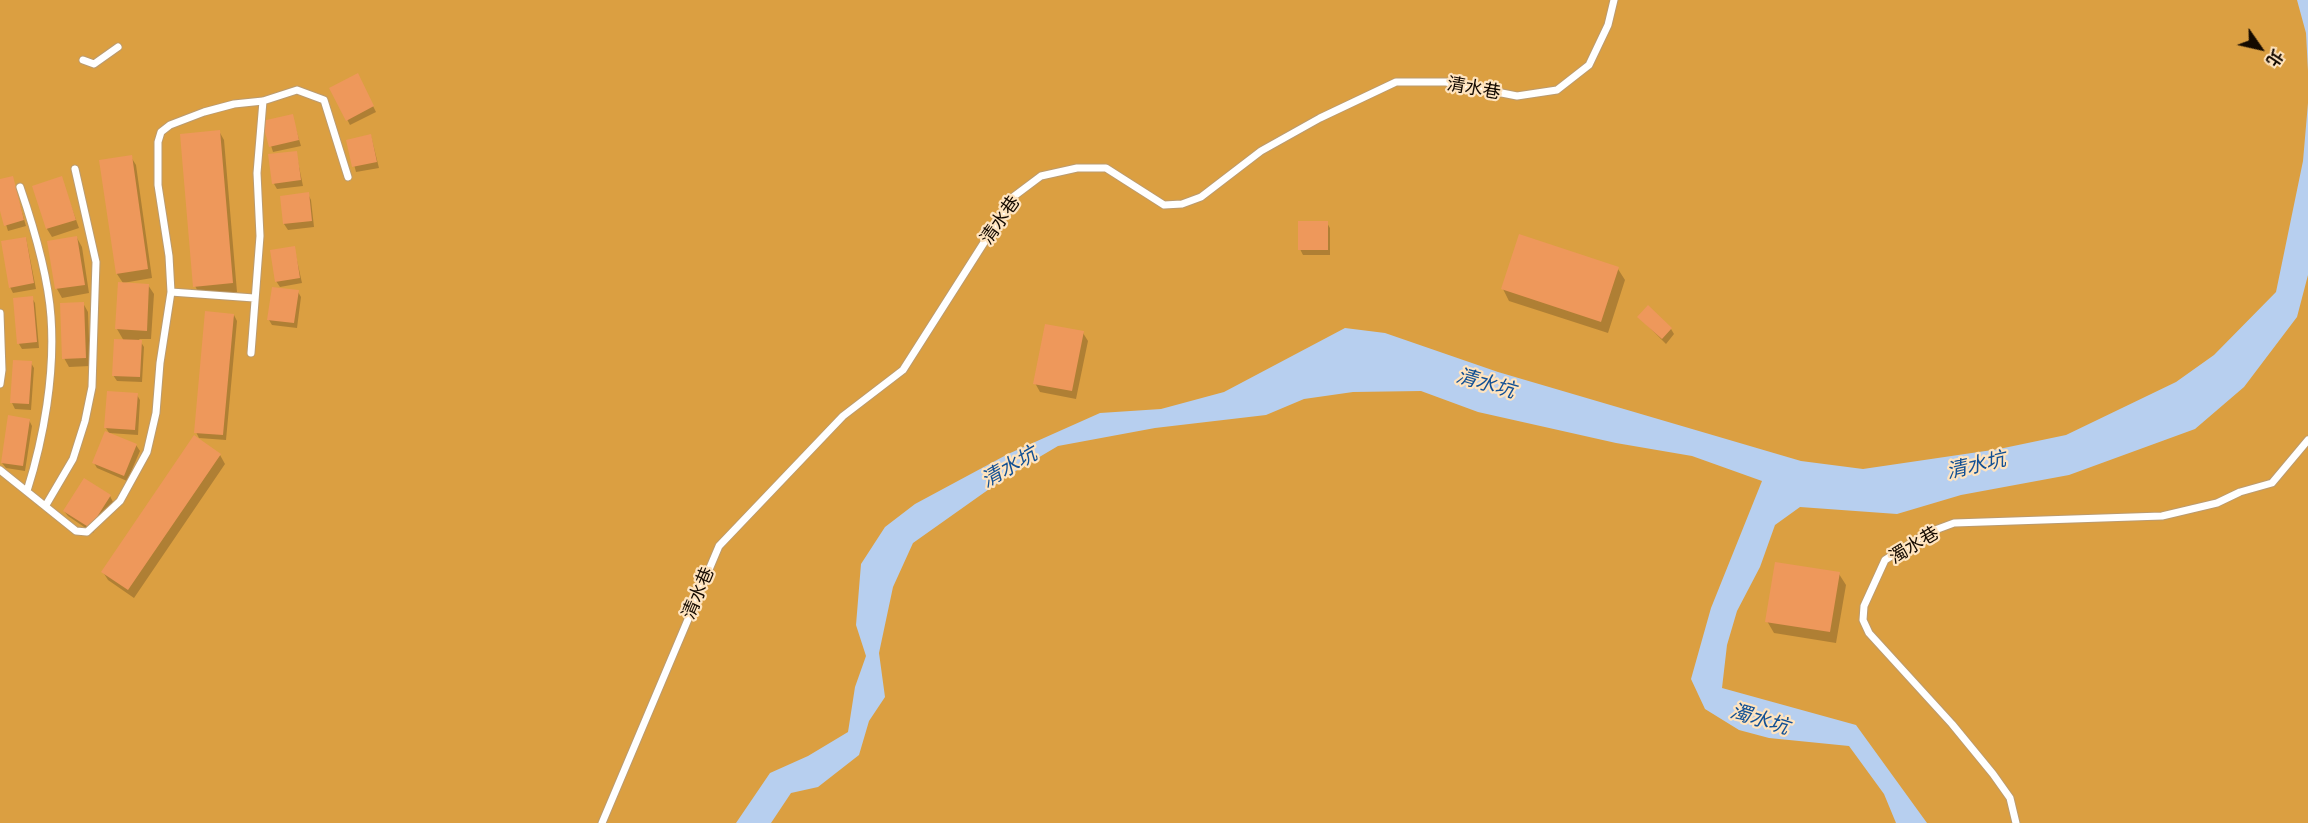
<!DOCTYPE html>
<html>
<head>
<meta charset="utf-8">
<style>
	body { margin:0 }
	#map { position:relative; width:2308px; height:823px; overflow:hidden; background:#ffe4bf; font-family:"Exo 2","Noto Sans TC",sans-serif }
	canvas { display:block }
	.north { position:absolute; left:2230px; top:18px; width:60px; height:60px; -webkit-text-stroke:4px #ffe4bf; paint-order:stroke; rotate:124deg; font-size:16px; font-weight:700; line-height:24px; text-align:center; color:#150a00 }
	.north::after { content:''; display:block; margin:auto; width:21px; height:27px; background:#150a00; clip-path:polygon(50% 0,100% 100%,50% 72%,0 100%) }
</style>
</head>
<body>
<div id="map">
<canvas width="2308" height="823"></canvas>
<div class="north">北</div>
</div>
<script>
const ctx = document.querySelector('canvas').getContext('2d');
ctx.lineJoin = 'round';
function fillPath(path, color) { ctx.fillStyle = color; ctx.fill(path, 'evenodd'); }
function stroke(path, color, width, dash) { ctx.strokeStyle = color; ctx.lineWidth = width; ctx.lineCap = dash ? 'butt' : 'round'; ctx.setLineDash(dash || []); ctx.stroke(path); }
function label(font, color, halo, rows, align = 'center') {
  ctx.font = font + ' "Exo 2","Noto Sans TC",sans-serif'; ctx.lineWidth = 4.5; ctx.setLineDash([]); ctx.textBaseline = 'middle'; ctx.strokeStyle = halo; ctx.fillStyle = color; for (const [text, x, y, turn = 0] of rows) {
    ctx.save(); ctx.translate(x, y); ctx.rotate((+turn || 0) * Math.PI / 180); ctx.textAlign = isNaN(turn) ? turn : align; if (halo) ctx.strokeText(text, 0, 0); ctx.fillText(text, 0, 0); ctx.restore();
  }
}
fillPath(new Path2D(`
	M0 0H2308V823H0Z`), '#db9f41');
fillPath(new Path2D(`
	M2297 0H2308V71L2306 33Z
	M2308 103V275L2297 317 2244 387 2195 429 2069 475 1961 495 1897 514 1800 507 1775 525 1760 567 1737 611 1727 645 1722 688 1856 725 1927 823H1896L1884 794 1849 746 1769 738 1739 730 1705 709 1691 679 1711 608 1762 481 1692 456 1616 443 1478 412 1421 391 1353 392 1304 399 1266 415 1155 428 1058 446 1009 475 913 543 893 587 879 653 885 697 869 721 859 755 818 787 791 793 771 823H736L770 773 808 756 848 732 855 687 866 656 856 625 861 564 885 527 915 504 1008 454 1100 413 1161 409 1224 392 1345 328 1385 333 1498 372 1801 461 1863 469 1999 449 2066 435 2176 382 2214 355 2276 292 2303 161Z`), '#b7cfef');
fillPath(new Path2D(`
	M360 80 376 112 350 125 331 88Z
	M292 116 301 146 273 152 264 123Z
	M219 131 224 140 237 292 200 295 195 286Z
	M371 136 379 168 356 172 348 141Z
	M296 152 303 186 277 189 274 184Z
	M131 157 136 165 152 278 123 283 117 274 101 161Z
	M12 178 26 226 8 231 0 205V181Z
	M61 178 79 228 52 237 47 229Z
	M308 194 311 200 314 227 288 230 284 224 281 197Z
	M1327 223 1330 228V255H1303L1300 249Z
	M26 238 36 289 13 293 10 287Z
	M77 238 82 247 89 293 62 298 57 289 49 242Z
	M294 247 302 283 280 287 276 281Z
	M1618 269 1625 280 1608 333 1509 301 1503 289Z
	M148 285 154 294 151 339H139L144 347 142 382 117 381 113 375 124 341 117 329Z
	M298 292 301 297 297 328 272 325 269 320Z
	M32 298 35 303 39 348 22 349 19 344Z
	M83 303 88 312 90 366 69 367 64 358Z
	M234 315 237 321 226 440 199 438 196 432Z
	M1639 317 1671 329 1674 334 1666 344Z
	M1083 333 1088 341 1076 399 1040 392 1035 383Z
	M31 363 34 368 31 410 15 409 12 403Z
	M137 395 140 400 138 435 109 433 106 428Z
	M29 420 32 426 25 471 6 468 2 463Z
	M136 445 140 451 127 481 97 468 94 463Z
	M220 455 225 464 134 598 108 580 103 572Z
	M110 496 113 502 93 533 68 516 64 511Z
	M1839 574 1846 585 1836 643 1774 633 1767 621Z`), '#0003');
fillPath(new Path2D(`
	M358 73 374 106 346 121 329 88Z
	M293 114 299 140 269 147 262 121Z
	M220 130 233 283 193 287 180 134Z
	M371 134 377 162 352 167 346 140Z
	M297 151 301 180 272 184 268 154Z
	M132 155 148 269 116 274 99 160Z
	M13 176 24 220 4 226 0 211V179Z
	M62 176 76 220 46 229 32 186Z
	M309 192 312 221 283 224 280 196Z
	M1298 221H1328V250H1298Z
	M1519 234 1619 267 1601 322 1501 289Z
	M77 236 85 285 55 289 47 241Z
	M26 237 34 283 9 288 1 241Z
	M295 246 300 278 275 282 270 250Z
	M118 282 149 284 147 331 115 329Z
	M272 287 299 290 294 323 267 320Z
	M33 296 37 342 17 344 13 298Z
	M84 302 86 358 62 359 60 303Z
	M1648 305 1672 328 1662 339 1637 317Z
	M205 311 234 314 223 435 194 433Z
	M1045 324 1084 331 1072 391 1033 384Z
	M114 339 142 340 140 377 112 376Z
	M13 360 32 361 29 404 10 403Z
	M107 391 138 393 135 430 104 428Z
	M8 415 30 419 23 466 1 463Z
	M105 431 137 444 124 476 92 463Z
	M194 435 221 454 128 590 101 572Z
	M84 478 111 495 90 528 63 511Z
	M1775 562 1840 572 1830 632 1765 622Z`), '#ee985b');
const service = new Path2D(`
	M83 60 94 64 118 47
	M20 187C34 228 48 274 51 317 55 374 44 437 27 491
	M171 292 254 298
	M0 313 2 370 0 384
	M251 353 260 236 257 173 263 101
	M0 470 76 531 87 532 120 501 147 452 156 413 160 363 171 292 169 256 158 185V142L161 132 170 125 204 112 234 104 263 101 297 90 324 100 348 177
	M46 505 73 459 85 421 92 387 96 262 75 169
	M602 823 719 546 843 416 903 370 1013 197 1041 176 1077 168H1106L1164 205 1182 204 1201 197 1261 151 1320 118 1396 82H1446L1517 96 1557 90 1589 65 1608 25 1614 0
	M2016 823 2010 798 1993 774 1952 724 1869 633 1863 620 1864 606 1885 560 1927 533 1954 523 2162 516 2217 503 2240 492 2272 483 2308 440`);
stroke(service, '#bb9b6f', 9);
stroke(service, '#fff', 7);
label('18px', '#150a00', '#ffe4bf', [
	["清水巷",1474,88,10],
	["清水巷",1000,220,-55],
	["濁水巷",1914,545,-31],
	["清水巷",698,593,-67]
]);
label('italic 20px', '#135094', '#ffe4bf', [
	["清水坑",1486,383,16],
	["清水坑",1976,465,-13],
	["清水坑",1009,467,-30],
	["濁水坑",1760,719,17]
]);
</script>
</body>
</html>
